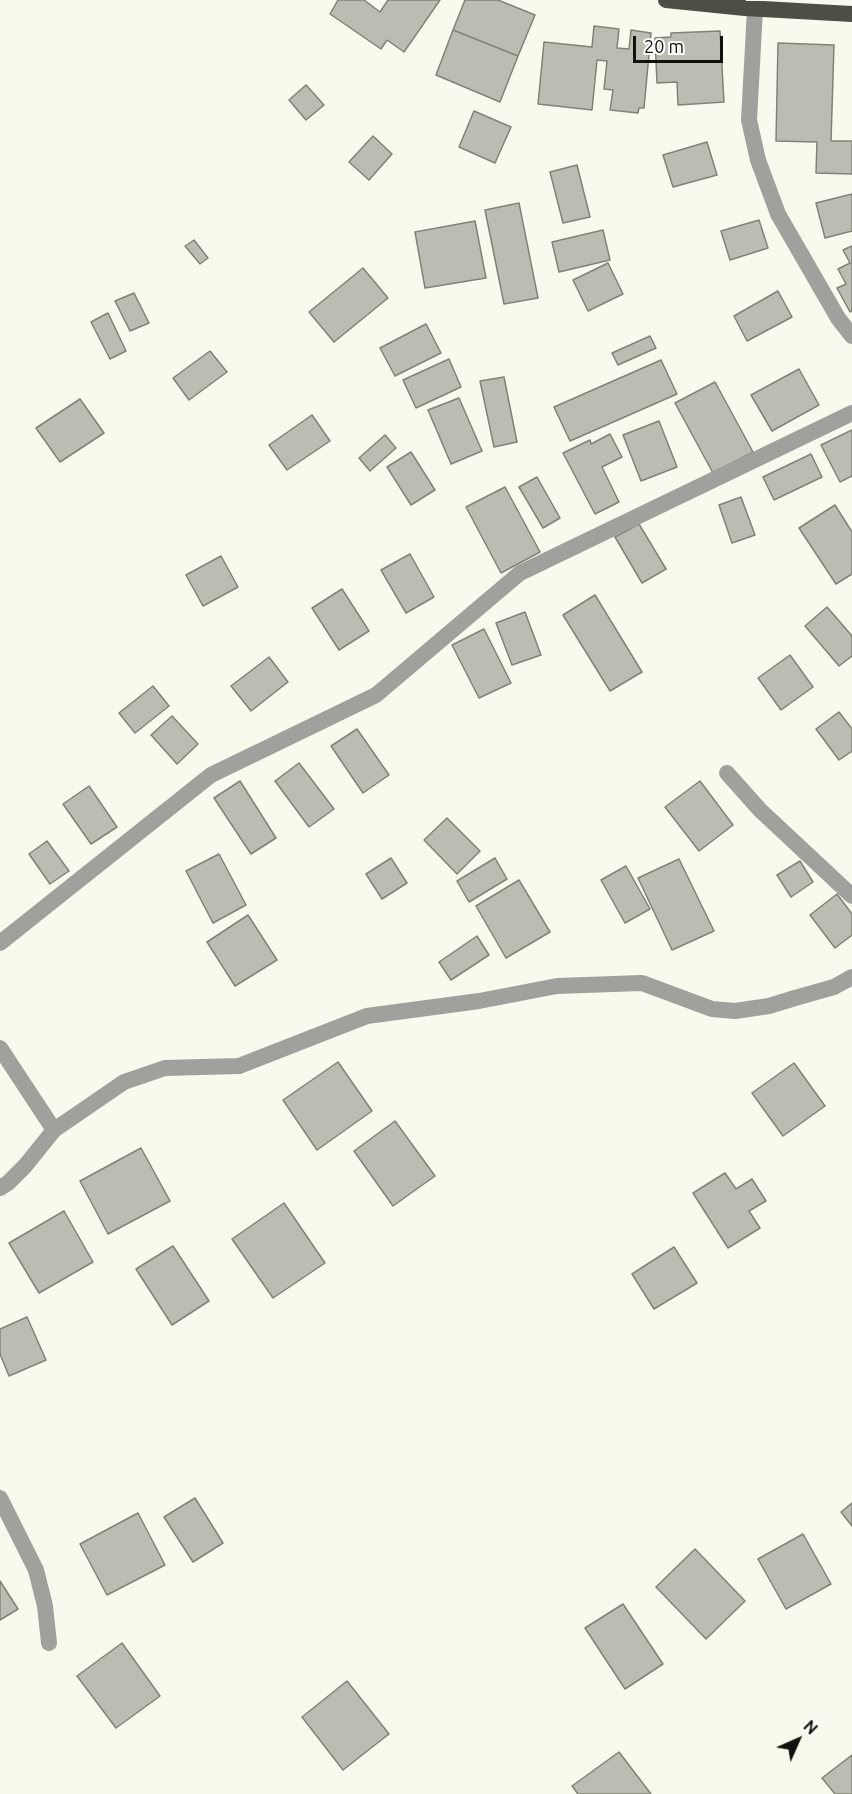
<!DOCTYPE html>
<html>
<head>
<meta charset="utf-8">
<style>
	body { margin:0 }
	#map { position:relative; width:852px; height:1794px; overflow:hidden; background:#f9f9ee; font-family:Ubuntu,sans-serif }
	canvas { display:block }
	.north { position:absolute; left:768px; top:1710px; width:60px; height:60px; -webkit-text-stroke:4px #fff; paint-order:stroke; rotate:45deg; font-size:16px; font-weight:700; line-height:24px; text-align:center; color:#11110d }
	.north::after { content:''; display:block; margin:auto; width:21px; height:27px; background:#11110d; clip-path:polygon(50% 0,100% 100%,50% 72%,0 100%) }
	.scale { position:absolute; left:633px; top:36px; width:90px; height:27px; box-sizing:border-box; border:3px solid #11110d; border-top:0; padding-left:8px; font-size:18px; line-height:21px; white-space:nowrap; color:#11110d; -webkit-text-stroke:4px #fff; paint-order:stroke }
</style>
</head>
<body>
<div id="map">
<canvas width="852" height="1794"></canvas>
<div class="north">N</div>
<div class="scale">20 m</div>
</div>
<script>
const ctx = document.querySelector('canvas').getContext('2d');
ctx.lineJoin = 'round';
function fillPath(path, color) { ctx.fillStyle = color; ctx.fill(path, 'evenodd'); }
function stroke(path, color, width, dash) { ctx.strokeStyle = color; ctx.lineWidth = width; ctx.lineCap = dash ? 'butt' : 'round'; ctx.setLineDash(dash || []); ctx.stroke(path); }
const building = new Path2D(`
	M338 0H364L380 12 388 0H440L404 52 387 40 381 49 330 14Z
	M465 0H498L535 15 518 56 453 30Z
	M594 26 619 29 617 48 629 49 631 30 651 33 644 108H639L638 113 610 110 613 90 604 89 607 61 597 60 592 110 538 104 544 42 592 47Z
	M453 30 518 56 500 102 436 75Z
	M720 31 724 102 678 105 677 82 657 83 655 38 671 37V33Z
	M778 43 834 45 831 141H852V174L816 173 817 142 776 141Z
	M306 85 324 105 306 120 289 100Z
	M474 111 511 127 495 163 459 147Z
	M373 136 392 154 369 180 349 162Z
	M707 142 717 175 673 187 663 155Z
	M577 165 590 217 563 223 550 172Z
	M852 194V231L825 238 816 203Z
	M519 203 538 298 504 304 485 210Z
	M759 220 768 248 730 260 721 231Z
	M475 221 486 278 425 288 415 232Z
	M603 230 610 260 559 272 552 242Z
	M194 240 208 258 200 264 185 246Z
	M852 246V311L850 312 837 288 846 284 838 269 850 263 843 250Z
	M608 263 623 294 588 311 573 280Z
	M363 268 388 298 334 342 309 312Z
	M778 291 792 317 747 341 734 316Z
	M134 293 149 323 130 331 115 301Z
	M108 313 126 351 110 359 91 322Z
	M426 324 441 353 395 376 380 348Z
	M650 336 656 348 618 365 612 353Z
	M210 351 227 372 189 400 173 378Z
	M449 359 461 387 416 408 403 380Z
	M661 360 677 394 570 441 554 407Z
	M799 369 819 405 772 431 751 395Z
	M504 377 517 442 494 447 480 381Z
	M715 382 753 452 713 473 675 403Z
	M459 398 482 451 451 464 428 410Z
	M80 399 104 433 60 462 36 428Z
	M312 415 330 441 287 470 269 445Z
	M659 421 677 467 641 481 623 435Z
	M852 430V476L840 482 821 445Z
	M610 434 622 457 602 467 619 502 595 514 563 453 590 440 591 444Z
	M385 435 396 448 370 471 359 458Z
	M411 452 435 490 411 505 387 467Z
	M811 454 822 477 774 500 763 477Z
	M537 477 560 518 543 528 519 487Z
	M505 487 540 552 501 573 466 507Z
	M741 497 755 535 732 543 719 505Z
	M835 505 852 532V574L836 584 799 528Z
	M639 524 666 569 642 583 615 537Z
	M410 554 434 597 406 613 381 570Z
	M221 556 238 587 203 606 186 575Z
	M342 589 369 631 339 650 312 608Z
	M595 595 642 672 610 691 563 615Z
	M827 607 852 636V656L839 666 805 626Z
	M525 612 541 655 512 665 496 623Z
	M484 629 511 683 479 698 452 645Z
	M790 655 813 687 781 710 758 678Z
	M269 657 288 682 251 711 231 686Z
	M153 686 169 706 135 733 119 713Z
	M839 712 852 729V751L839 760 816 729Z
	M172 716 198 744 177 764 151 735Z
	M357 729 389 775 363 793 331 746Z
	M299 763 334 809 309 827 275 781Z
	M240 781 276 838 251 854 214 798Z
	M700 781 733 825 699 851 665 807Z
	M89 786 117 827 91 844 63 804Z
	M447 818 480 851 457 874 424 840Z
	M47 841 69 871 50 884 29 854Z
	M219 854 246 905 213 923 186 871Z
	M391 858 407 883 382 899 366 874Z
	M495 858 507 879 469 902 457 881Z
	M679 859 714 931 672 950 638 878Z
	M800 861 813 882 791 897 777 875Z
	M626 866 650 909 625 923 601 880Z
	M519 880 550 932 506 958 476 906Z
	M837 894 852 914V935L835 948 810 915Z
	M248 915 277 960 235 986 207 942Z
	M477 936 489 955 451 980 439 962Z
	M338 1062 372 1111 317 1150 283 1100Z
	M794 1063 825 1106 783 1136 752 1093Z
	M395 1121 435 1176 393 1206 354 1151Z
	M141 1148 170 1201 108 1234 80 1181Z
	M725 1173 736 1189 752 1179 766 1201 749 1211 760 1228 728 1248 693 1193Z
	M284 1203 325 1263 273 1298 232 1239Z
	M64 1211 93 1262 39 1293 9 1243Z
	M173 1246 209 1301 172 1325 136 1269Z
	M674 1247 697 1283 654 1309 632 1274Z
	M27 1317 46 1360 9 1376 0 1354V1329Z
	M195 1498 223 1543 193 1562 164 1517Z
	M852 1503V1526L841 1512Z
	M138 1513 165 1565 107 1595 80 1544Z
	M803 1534 831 1584 786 1609 758 1559Z
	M695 1549 745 1601 706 1639 656 1587Z
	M0 1581 18 1609 0 1620Z
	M623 1604 663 1664 625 1689 585 1628Z
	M122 1643 160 1696 116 1728 77 1676Z
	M347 1681 389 1734 343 1770 302 1717Z
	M619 1752 651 1794H578L572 1786Z
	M852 1755V1794H835L822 1778Z`);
fillPath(building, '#bcbdb2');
stroke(building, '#828278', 1.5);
stroke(new Path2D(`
	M755 9 749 120 758 160 778 214 838 318 852 336
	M727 773 760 810 852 896
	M0 943 211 775 376 695 520 573 852 413
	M0 1048 54 1130
	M0 1188 8 1183 25 1166 54 1130 124 1082 165 1068 239 1066 367 1016 479 1001 557 986 642 983 712 1009 735 1011 769 1006 795 998 834 987 852 977
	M0 1498 36 1570 45 1606 49 1643`), '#a0a19c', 16);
stroke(new Path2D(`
	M666 0 745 8 852 14`), '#4d4e45', 16);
</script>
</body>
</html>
